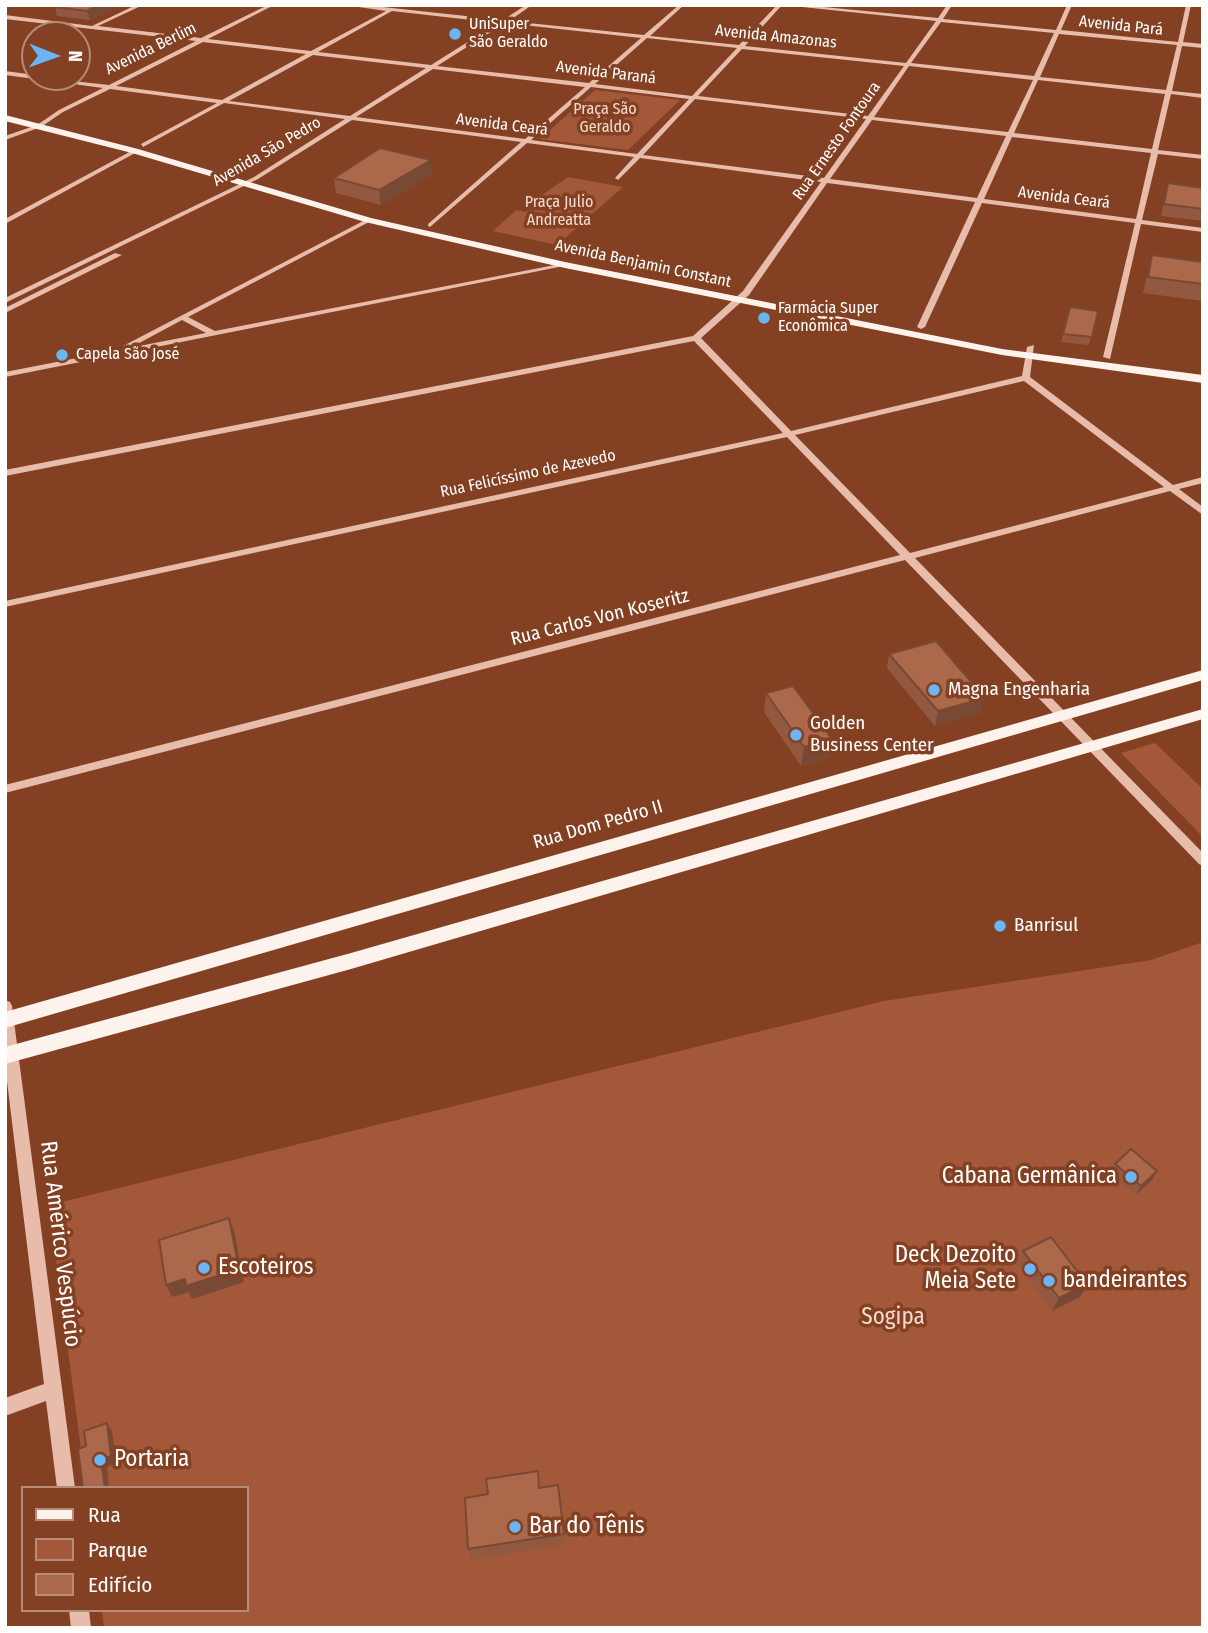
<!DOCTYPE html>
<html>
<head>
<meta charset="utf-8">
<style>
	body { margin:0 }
	#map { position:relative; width:1208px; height:1633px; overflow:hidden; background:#834022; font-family:"Fira Sans Condensed",sans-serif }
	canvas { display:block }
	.frame { position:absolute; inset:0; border:7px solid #fff; pointer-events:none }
	.legend { position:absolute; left:21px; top:1486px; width:228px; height:126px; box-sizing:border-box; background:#834022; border:2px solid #b58c7a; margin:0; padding:9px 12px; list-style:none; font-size:21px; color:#fff }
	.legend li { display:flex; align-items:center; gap:14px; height:35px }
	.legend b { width:35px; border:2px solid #b58c7a }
	.north { position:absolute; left:21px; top:21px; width:70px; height:70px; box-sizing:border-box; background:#834022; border:2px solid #b58c7a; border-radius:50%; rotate:91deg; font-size:19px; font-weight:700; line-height:28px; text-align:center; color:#fff }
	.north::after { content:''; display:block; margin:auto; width:24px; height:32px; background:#6cb5f4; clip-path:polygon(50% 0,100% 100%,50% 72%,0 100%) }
</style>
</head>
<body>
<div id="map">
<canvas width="1208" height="1633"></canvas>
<div class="frame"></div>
<ul class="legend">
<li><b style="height:9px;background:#fef2ec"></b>Rua</li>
<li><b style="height:19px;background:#a25839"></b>Parque</li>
<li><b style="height:19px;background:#ab684b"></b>Edifício</li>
</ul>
<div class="north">N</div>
</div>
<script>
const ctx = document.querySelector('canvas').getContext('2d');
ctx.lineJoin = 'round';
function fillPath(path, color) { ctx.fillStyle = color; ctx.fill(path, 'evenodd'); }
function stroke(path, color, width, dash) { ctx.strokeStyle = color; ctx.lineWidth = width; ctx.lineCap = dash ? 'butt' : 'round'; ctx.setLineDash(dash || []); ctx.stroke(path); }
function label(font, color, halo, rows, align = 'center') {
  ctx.font = font + ' "Fira Sans Condensed",sans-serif'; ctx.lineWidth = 7; ctx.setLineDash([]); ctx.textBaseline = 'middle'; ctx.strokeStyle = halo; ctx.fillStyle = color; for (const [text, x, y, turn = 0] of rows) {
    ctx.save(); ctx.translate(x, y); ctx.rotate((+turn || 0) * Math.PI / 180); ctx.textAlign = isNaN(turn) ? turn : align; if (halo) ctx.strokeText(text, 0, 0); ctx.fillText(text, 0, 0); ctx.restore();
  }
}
fillPath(new Path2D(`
	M595 90 680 100 628 150 540 139Z
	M568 177 623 187 557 245 493 231 516 210 525 212 534 207 529 204Z
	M1155 743 1203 789V837L1121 753Z
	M1203 942V1628H104L102 1610H247V1488H86L49 1205 884 1001 1151 960Z`), '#a25839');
fillPath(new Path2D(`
	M5 5H10L5 7Z
	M136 5H143L98 26 201 38 268 5H274L208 39 311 51 386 11 345 5H364L503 20 526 5H532L509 21 644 35 679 5H684L650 36 739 45 777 5H782L745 46 906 63 936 21 783 5H803L938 18 947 5H952L943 19 1056 30 1067 5H1072L1061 30 1178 42 1186 5H1191L1183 42 1203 44V48L1182 46 1172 91 1203 94V98L1171 94 1158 150 1203 155V159L1158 154 1142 220 1203 228V232L1141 224 1110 359 1103 357 1135 223 982 203 925 327 921 329 917 327 975 202 827 183 749 295 701 338 791 431 1022 376 1027 347 1034 345 1030 377 1173 485 1203 477V483L1179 489 1203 507V515L1170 491 915 558 1203 853V866L1199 864 905 560 5 793V785L900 555 787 437 5 607V601L783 433 694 341 5 476V470L693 336 743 291 821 182 640 158 618 180 615 178 634 157 527 143 430 227 428 226V224L521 142 352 120 258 179 5 303V298L254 177 345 119 224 103 143 147 141 144 217 103 110 89 63 112 41 127 5 140V136L37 125 59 110 103 88 5 75V71L35 75V77L109 85 196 41 5 19V15L92 26ZM392 11 498 23 431 65 318 52ZM941 22 1054 33 1034 76 911 63ZM505 23 641 38 589 83 437 66ZM1059 34 1177 45 1166 90 1040 77ZM647 38 737 48 692 96 595 84ZM203 42 306 54 222 100 116 86ZM742 49 904 66 868 116 698 96ZM313 55 426 68 350 116 229 101ZM909 66 1033 80 1008 132 874 117ZM433 69 585 87 525 139 356 117ZM1038 80 1165 94 1152 149 1014 133ZM591 87 689 99 637 154 531 140ZM695 99 866 119 824 178 643 155ZM872 120 1006 136 977 198 830 179ZM1012 137 1151 153 1136 219 984 199ZM1024 381 1164 487 910 553 795 435Z
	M135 149 137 152 5 224V219Z
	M369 218 372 220 371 221 188 317 215 331 565 263 569 265 5 377V372L206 333 182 320 130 348 123 346Z
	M115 253 122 255 5 313V308Z
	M5 1000 10 1002 12 1006 75 1488H57L46 1401 5 1416V1398L44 1384 5 1065Z
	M69 1610H89L91 1628H71Z`), '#e8bcaa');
fillPath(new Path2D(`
	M5 115 138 149 371 218 565 262 1002 349 1203 375V383L1002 355 565 268 365 222 132 153 5 121Z
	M1203 670V680L5 1028V1012Z
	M1203 709V719L351 969 5 1064V1047L351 953Z`), '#fef2ec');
fillPath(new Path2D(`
	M120 5 90 20 57 16 55 7Z
	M432 175 381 205 336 193 334 178Z
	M1168 183 1203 188V221L1161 216Z
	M1152 255 1203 262V301L1143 293Z
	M1070 307 1098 311 1089 345 1061 342Z
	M889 654 981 713 935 726 887 668Z
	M766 693 832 739 829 758 801 766 764 712Z
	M1115 1164 1152 1180 1136 1195 1110 1173Z
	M1023 1251 1087 1284 1080 1297 1052 1311 1018 1264Z
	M539 1488 564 1534V1545L471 1560 468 1549Z`), '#935940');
fillPath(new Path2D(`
	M98 5H120L90 20 87 11Z
	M431 160 432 175 381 205 379 190Z
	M985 698 981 713 935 726 938 711Z
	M832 739 829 758 801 766 804 747Z
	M1157 1171 1152 1180 1136 1195 1141 1186Z
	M229 1218 234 1231 244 1282 192 1299 189 1292 172 1297 166 1285 185 1279Z
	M1087 1284 1080 1297 1052 1311 1059 1298Z
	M107 1423 112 1431 116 1464 107 1467 109 1488H105L101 1460Z`), '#784934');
const building = new Path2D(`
	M59 5H98L87 11 55 7Z
	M380 148 431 160 379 190 334 178Z
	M1168 183 1203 188V209L1164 204Z
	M1152 255 1203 262V284L1148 277Z
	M1070 307 1098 311 1092 337 1063 334Z
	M936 641 985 698 938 711 889 654Z
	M793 686 832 739 804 747 766 693Z
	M1131 1149 1157 1171 1141 1186 1115 1164Z
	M229 1218 239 1269 186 1286 185 1279 166 1285 159 1240Z
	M1051 1237 1087 1284 1059 1298 1023 1251Z
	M107 1423 111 1456 101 1460 105 1488H83L78 1449 86 1446 84 1431Z
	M538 1471 539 1488 558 1485 564 1534 468 1549 465 1498 488 1494 486 1479Z`);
fillPath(building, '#ab684b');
stroke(building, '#784934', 2);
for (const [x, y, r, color] of [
	[455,34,7,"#6cb5f4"],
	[764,318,7,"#6cb5f4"],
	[62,355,7,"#6cb5f4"],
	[934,690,7,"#6cb5f4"],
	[796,735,7,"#6cb5f4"],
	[1000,926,7,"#6cb5f4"],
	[1131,1177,7,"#6cb5f4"],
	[204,1268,7,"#6cb5f4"],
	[1030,1269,7,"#6cb5f4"],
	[1049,1281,7,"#6cb5f4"],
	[100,1460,7,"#6cb5f4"],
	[515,1527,7,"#6cb5f4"]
]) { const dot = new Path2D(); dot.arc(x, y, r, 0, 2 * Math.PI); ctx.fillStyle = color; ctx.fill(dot); stroke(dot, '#834022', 2.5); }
label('16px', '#fff', '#834022', [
	["UniSuper",469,25],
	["São Geraldo",469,43],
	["Farmácia Super",778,309],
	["Econômica",778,327],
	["Capela São José",76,355]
], 'left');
label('16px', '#fff', '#834022', [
	["Avenida Pará",1121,26,6],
	["Avenida Amazonas",776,37,6],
	["Avenida Berlim",151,49,-26],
	["Avenida Paraná",606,73,7],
	["Avenida Ceará",502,125,7],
	["Rua Ernesto Fontoura",837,141,-55],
	["Avenida São Pedro",267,152,-30],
	["Avenida Ceará",1064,198,7],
	["Avenida Benjamin Constant",643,264,12],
	["Rua Felicíssimo de Azevedo",528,474,-12]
]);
label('16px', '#f6dacd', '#834022', [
	["Praça São",605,110],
	["Geraldo",605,128],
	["Praça Julio",559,203],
	["Andreatta",559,221]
]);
label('19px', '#fff', '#834022', [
	["Rua Carlos Von Koseritz",600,618,-14],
	["Rua Dom Pedro II",598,825,-16]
]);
label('19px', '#fff', '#834022', [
	["Magna Engenharia",948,690],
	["Golden",810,724],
	["Business Center",810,746],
	["Banrisul",1014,926]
], 'left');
label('23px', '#fff', '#834022', [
	["Cabana Germânica",1117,1177,"right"],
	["Deck Dezoito",1016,1256,"right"],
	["Meia Sete",1016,1282,"right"],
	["Escoteiros",218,1268],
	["bandeirantes",1063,1281],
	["Portaria",114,1460],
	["Bar do Tênis",529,1527]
], 'left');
label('23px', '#fff', '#834022', [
	["Rua Américo Vespúcio",60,1244,83]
]);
label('23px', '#f6dacd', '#834022', [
	["Sogipa",893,1318]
]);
</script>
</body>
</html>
